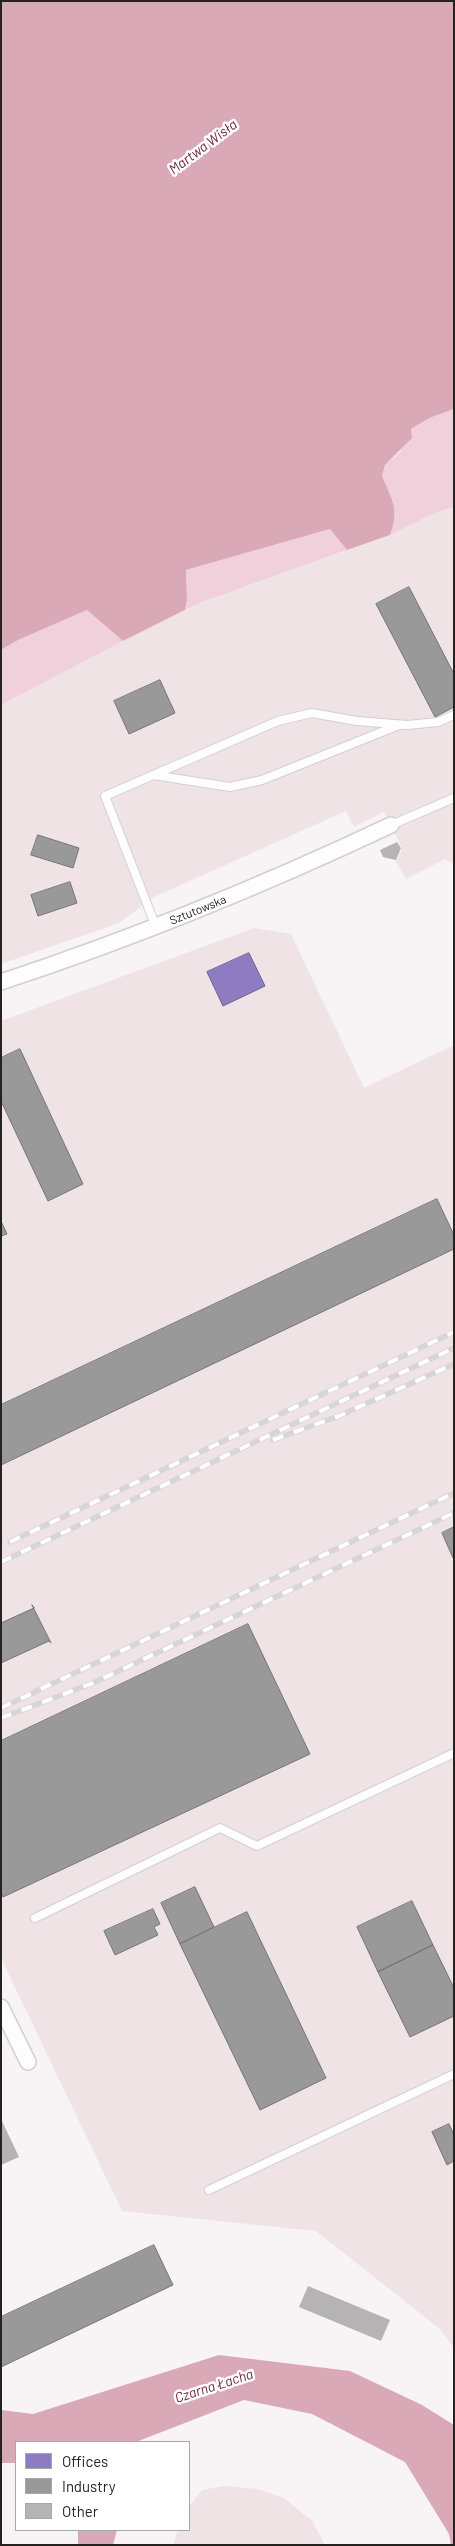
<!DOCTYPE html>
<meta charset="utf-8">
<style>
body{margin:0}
#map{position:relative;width:455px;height:2546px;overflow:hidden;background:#f8f3f5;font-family:Barlow,sans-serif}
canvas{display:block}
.frame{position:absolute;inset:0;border:2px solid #252222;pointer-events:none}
.legend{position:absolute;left:15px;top:2441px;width:175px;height:90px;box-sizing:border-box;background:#fff;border:1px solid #a8a7a7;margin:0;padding:6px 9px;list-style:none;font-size:15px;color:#252222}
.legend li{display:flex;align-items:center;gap:10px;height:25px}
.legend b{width:25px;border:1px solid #a8a7a7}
</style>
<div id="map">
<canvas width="455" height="2546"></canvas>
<div class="frame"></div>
<ul class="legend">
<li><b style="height:14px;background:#8e7cc3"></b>Offices</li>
<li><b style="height:14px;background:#999"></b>Industry</li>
<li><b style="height:14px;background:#b6b3b4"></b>Other</li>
</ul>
</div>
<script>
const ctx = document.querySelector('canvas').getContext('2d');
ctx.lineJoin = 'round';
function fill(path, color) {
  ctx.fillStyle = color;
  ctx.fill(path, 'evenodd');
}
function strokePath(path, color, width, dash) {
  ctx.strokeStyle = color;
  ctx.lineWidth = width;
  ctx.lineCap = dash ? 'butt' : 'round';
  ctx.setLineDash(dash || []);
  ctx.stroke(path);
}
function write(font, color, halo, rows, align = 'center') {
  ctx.font = font + ' Barlow,sans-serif';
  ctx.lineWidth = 5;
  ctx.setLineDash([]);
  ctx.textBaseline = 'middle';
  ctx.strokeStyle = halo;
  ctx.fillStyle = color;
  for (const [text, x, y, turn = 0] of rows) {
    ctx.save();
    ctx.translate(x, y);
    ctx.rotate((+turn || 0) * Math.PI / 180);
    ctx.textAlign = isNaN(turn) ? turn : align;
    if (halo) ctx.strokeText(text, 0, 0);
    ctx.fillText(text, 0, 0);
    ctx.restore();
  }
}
const built = new Path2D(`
 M454 507V865L445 859 406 879 396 862 402 848 384 812 354 827 346 811 154 897 119 923 1 964V705L123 641 202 602 390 535 437 512Z
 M254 928 291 934 364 1088 454 1045V2348L440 2329 316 2231 122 2211 1 1958V1021Z
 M225 2486 258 2489 284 2498 312 2521 325 2545H173L178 2530H189V2507L202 2490Z`);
const green = new Path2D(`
 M454 409V507L437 512 390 535C400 509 392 500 382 476L385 465 400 452 411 429 428 418Z
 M330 529 347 550 202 602 185 610 187 600 186 570Z
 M87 610 123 641 1 705V650L18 640Z`);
const water = new Path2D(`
 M1 1H454V409L429 418 411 429 412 438 385 465 382 476C392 500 400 509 390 535L347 550 330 529 186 570 187 600 185 610 123 641 87 610 18 640 1 650Z
 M219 2355 350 2371 422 2405 454 2425V2545H451L449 2534 405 2462 312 2414 244 2400 136 2442H16V2463H1V2410L33 2414Z
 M78 2530H117L113 2545H78Z`);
const offices = new Path2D(`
 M249 953 265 986 223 1006 207 972Z`);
const industry = new Path2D(`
 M409 587 454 674V707L435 717 376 604Z
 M160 680 175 713 129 734 114 701Z
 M38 835 79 848 73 868 31 855Z
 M70 882 77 903 38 916 31 895Z
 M20 1049 83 1184 48 1201 1 1101V1058Z
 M437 1199 454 1235V1249L1 1465V1405Z
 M1 1221 7 1234 1 1236Z
 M454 1527V1558H453L442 1533Z
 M32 1605 51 1643 49 1641 1 1663V1623L34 1608Z
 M248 1624 310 1754 3 1897 1 1892V1741Z
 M195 1887 214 1927 180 1944 161 1903Z
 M412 1901 433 1945 378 1972 357 1927Z
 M153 1909 160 1924 154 1927 158 1935 115 1955 104 1931Z
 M247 1912 326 2078 260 2110 180 1944Z
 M433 1945 454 1988V2016L410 2037 378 1972Z
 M449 2124 454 2135V2161L447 2165 432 2132Z
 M154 2245 173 2285 1 2367V2317Z`);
const building = new Path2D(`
 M397 842 401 848 396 860 383 857 380 850Z
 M1 2119 19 2157 1 2165Z
 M308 2286 390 2320 381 2341 299 2307Z`);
const lane = new Path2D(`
 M153 775 230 787 262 780 399 725
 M391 825 454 798
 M156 927 105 796 278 721 312 713 357 721 407 725 438 722 454 715
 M35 1918 220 1828 257 1846 454 1753
 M209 2190 454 2074`);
const street = new Path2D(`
 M1 982C134 938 264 885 391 825
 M1 2007 28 2062`);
const rail = new Path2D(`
 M273 1440 339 1416 454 1364
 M10 1542 454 1332
 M1 1562 454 1348
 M1 1708 454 1493
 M1 1718 93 1683 454 1513`);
const streetNames = [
 ["Sztutowska",198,910,-22]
];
const waterNames = [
 ["Martwa Wisła",203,147,-37],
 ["Czarna Łacha",214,2386,-18]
];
fill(built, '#efe3e6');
fill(green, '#f0d0da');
fill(water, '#d9a9b8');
fill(offices, '#8e7cc3');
strokePath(offices, '#6e6193', 1);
fill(industry, '#999');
strokePath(industry, '#767575', 1);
fill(building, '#b6b3b4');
strokePath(lane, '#d3cfd0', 10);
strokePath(street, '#d3cfd0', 18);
strokePath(lane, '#fefdfe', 8);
strokePath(street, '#fefdfe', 15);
strokePath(rail, '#d7d5d6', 5.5);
strokePath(rail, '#fff', 4, [11]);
write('12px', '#252222', '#fff', streetNames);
write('italic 14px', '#691a3b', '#fff', waterNames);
</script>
